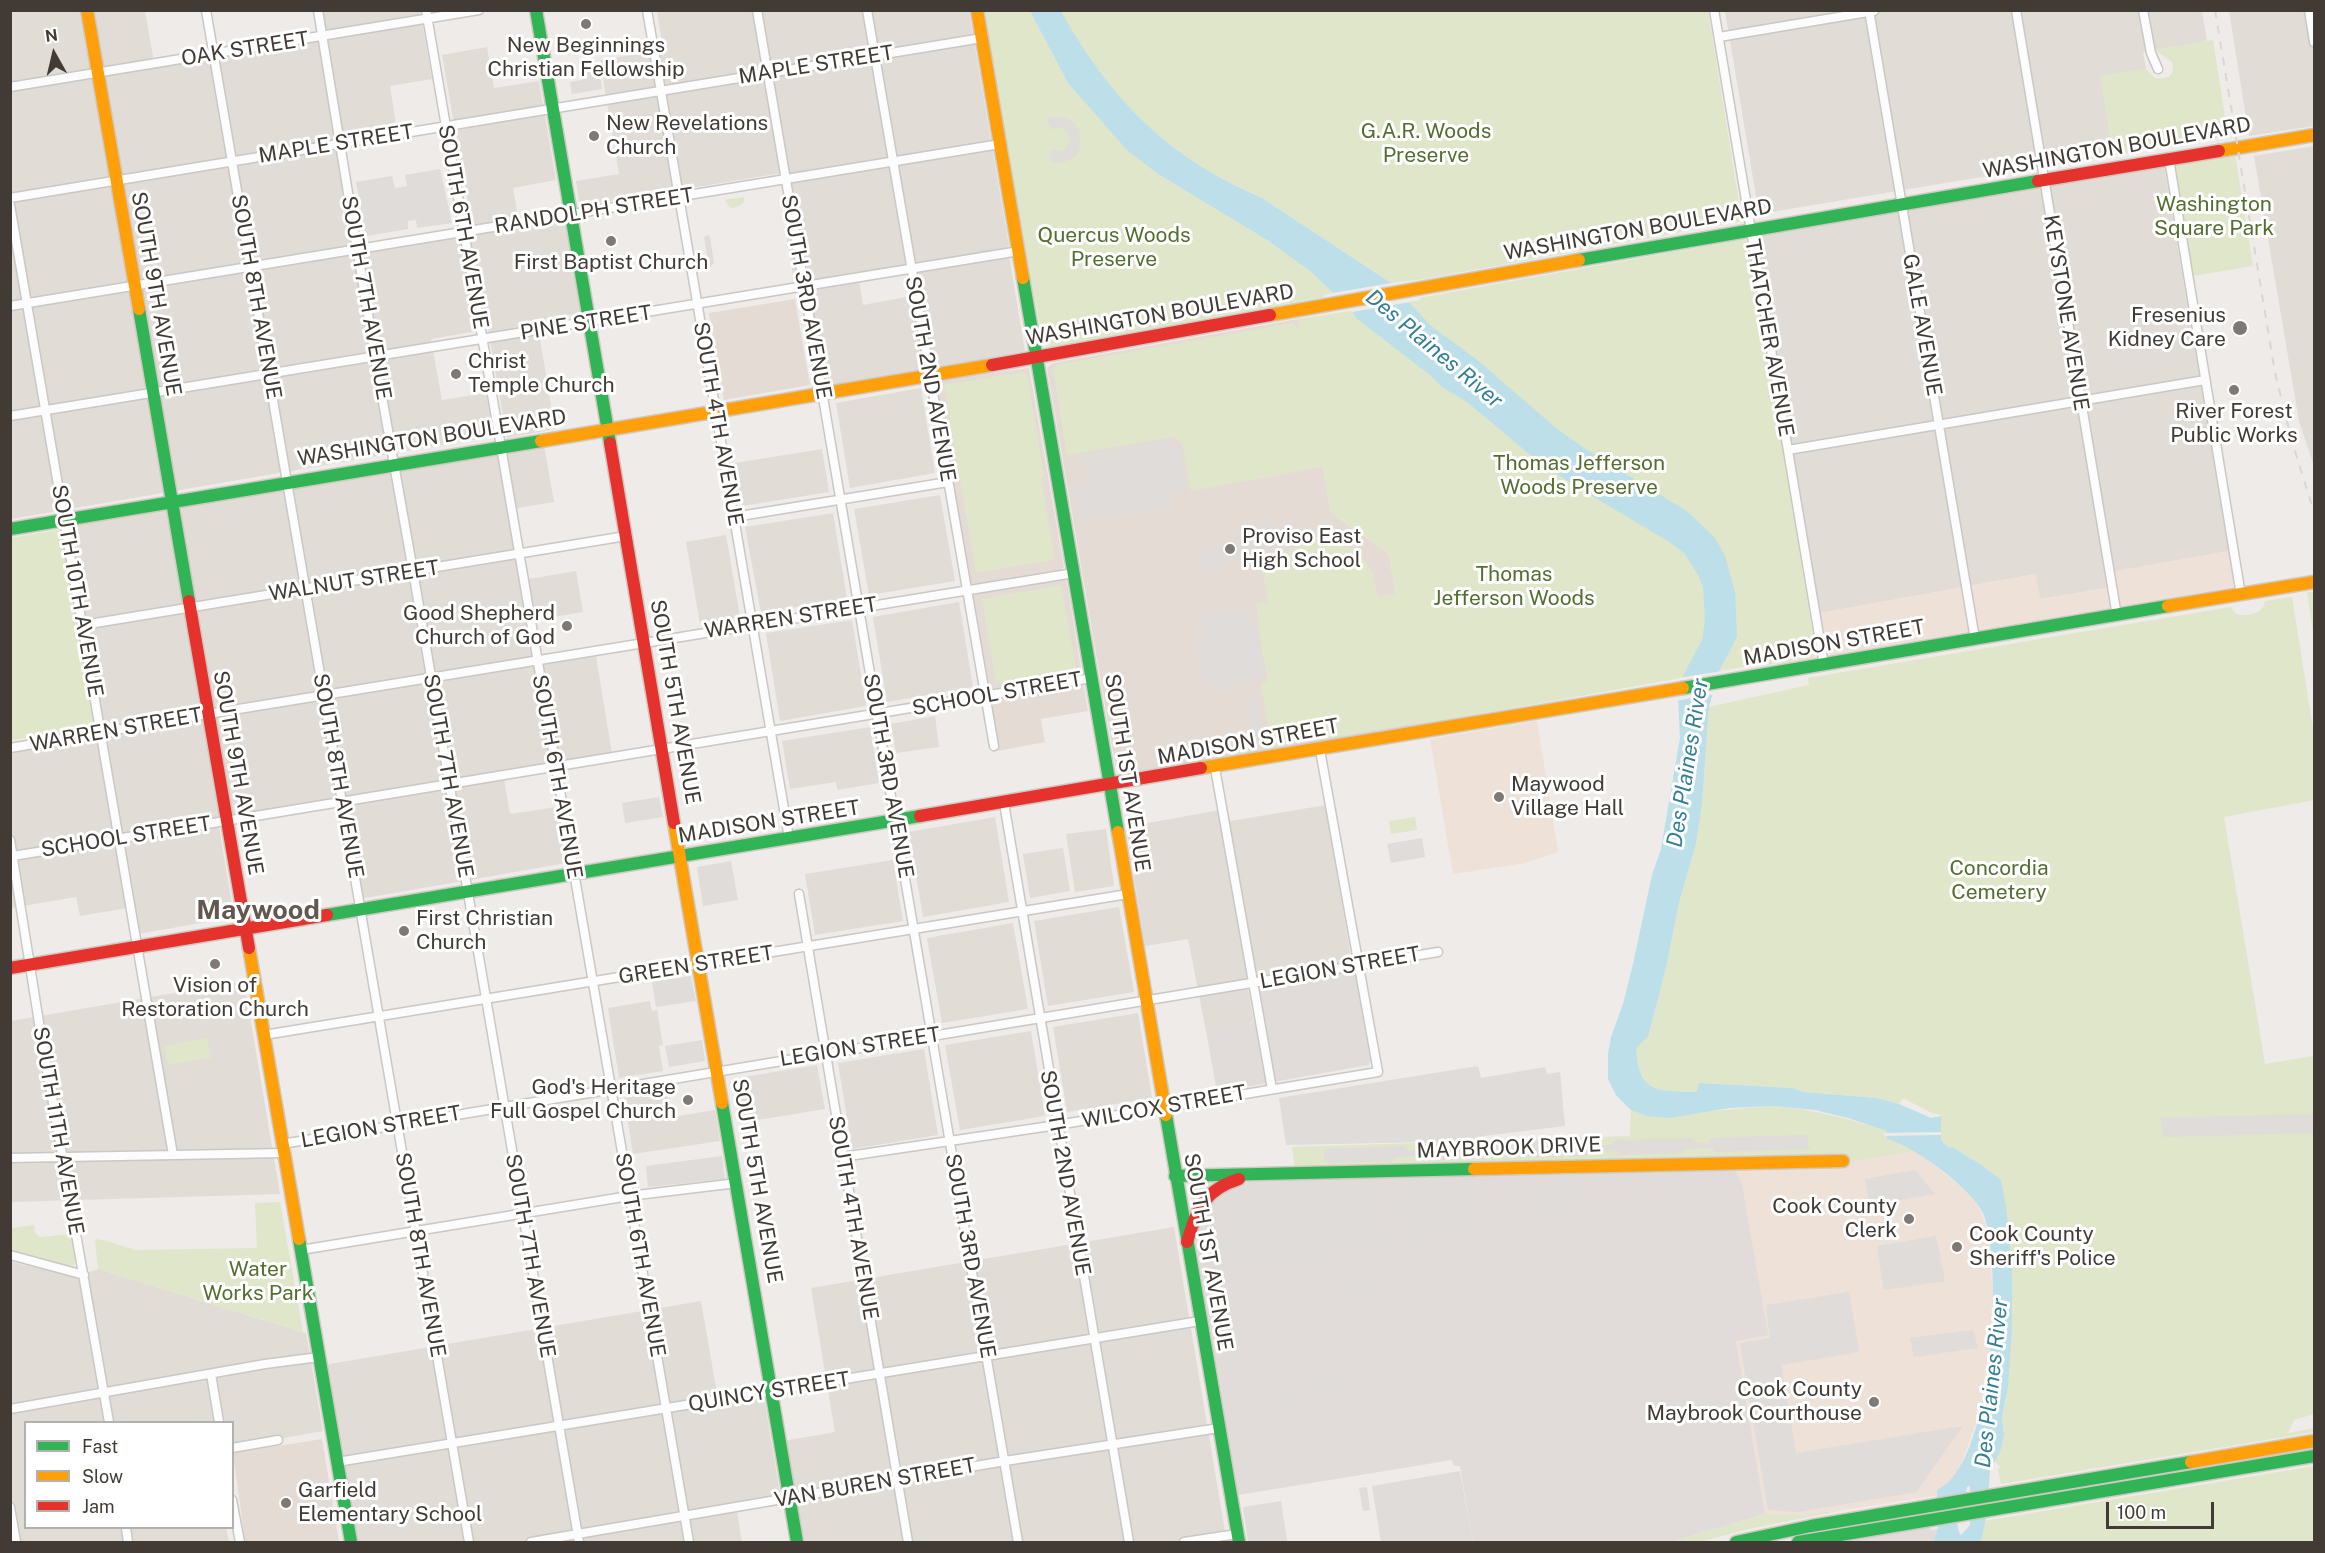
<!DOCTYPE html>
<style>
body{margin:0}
#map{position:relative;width:2325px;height:1553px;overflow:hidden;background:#eeebe8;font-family:"Public Sans",sans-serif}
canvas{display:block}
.frame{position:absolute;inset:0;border:12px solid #423b35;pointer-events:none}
.legend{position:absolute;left:24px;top:1421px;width:210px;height:108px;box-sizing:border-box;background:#fff;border:2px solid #b3b1ae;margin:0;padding:8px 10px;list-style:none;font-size:18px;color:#423b35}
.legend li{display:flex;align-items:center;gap:12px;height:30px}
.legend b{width:30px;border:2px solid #b3b1ae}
.north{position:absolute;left:24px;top:24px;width:60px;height:60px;-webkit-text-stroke:4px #fff;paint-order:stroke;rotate:352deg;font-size:16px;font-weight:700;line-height:24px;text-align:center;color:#423b35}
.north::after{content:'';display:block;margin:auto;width:21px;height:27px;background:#423b35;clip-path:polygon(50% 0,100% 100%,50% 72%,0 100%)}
.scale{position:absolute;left:2106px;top:1502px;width:108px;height:27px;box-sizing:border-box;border:3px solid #423b35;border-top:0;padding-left:8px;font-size:18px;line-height:21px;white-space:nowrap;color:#423b35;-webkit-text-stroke:4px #fff;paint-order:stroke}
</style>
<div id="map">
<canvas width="2325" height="1553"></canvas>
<div class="frame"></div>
<ul class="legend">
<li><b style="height:8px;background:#30b455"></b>Fast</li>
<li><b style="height:8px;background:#ff9f0a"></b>Slow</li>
<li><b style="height:8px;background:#e5322d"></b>Jam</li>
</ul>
<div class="north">N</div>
<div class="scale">100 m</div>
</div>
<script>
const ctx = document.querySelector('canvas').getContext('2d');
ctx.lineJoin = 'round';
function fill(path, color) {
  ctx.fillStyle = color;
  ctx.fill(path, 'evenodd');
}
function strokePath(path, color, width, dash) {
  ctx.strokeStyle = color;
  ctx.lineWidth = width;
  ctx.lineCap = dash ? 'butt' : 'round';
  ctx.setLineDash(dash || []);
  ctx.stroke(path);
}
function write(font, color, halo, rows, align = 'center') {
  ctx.font = font + ' "Public Sans",sans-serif';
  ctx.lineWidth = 6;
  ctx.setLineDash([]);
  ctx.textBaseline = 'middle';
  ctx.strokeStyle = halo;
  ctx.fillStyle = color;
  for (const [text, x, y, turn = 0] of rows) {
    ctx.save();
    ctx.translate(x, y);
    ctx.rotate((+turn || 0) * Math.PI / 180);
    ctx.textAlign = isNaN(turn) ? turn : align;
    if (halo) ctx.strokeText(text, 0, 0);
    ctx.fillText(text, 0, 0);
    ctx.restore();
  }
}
const residential = new Path2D(`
 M11 11H145L154 62 327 32 323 11H420L432 79 390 86 397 131 341 141 360 245 472 226 442 55 487 47 494 88 539 81 556 180 513 188 518 217 564 210 581 313 537 321 555 429 507 438 488 329 431 339 442 400 486 393 494 436 11 519Z
 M657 11H969L1009 246 1006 249 800 282 782 173 580 206 576 181 619 174 600 60 663 50Z
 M1725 11H2202L2207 41 2143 52 2146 69 2101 76 2113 155 1759 214Z
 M2229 11H2314V126L2249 136Z
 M2314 146V466L2299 421 2254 156Z
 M2164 166 2229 551 2105 573 2107 588 2040 599 2035 574 1820 613 1757 240 1759 236Z
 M1009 256 1025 351 942 367 935 366 932 363 917 273Z
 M859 281 863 305 912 296 923 365 921 370 831 385 825 382 810 291 813 289Z
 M921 388 935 473 850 488 836 403Z
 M544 445 554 502 511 509 523 580 576 571 583 612 530 621 538 666 596 656 612 754 503 773 510 814 557 807 567 863 359 899 342 800 218 821 234 917 138 934 133 907 80 916 76 897 11 908V748L100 733 65 526Z
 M822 449 829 492 742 506 735 463Z
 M940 495 955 581 869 595 854 509Z
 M833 513 847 599 761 613 745 527Z
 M726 535 740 617 700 624 686 542Z
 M959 602 973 687 887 702 873 617Z
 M852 620 866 706 780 721 766 633Z
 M935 716 939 747 896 753 891 724Z
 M870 727 879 783 837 790 836 782 790 789 782 741Z
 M1326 805 1351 959 1345 963 1246 978 1254 1023 1206 1031 1188 939 1145 946 1126 827 1220 810 1225 822Z
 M995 817 1009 902 923 917 909 832Z
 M1106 829 1114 886 1075 892 1066 834Z
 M1063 848 1070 891 1030 898 1023 854Z
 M893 860 903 921 815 935 805 874Z
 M1119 907 1134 992 1048 1006 1034 921Z
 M1013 923 1028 1009 942 1023 927 938Z
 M244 981 280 1194 11 1202V1021Z
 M650 1001 652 1011 657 1010 663 1045 659 1046 663 1071 619 1078 608 1008Z
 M1138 1013 1152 1098 1067 1112 1053 1027Z
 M1031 1031 1045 1116 960 1130 945 1045Z
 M924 1049 938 1135 852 1149 838 1063Z
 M817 1065 825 1109 739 1123 732 1079Z
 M667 1091 672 1117 715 1110 720 1141 633 1154 624 1098Z
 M1174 1227 1225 1532 1184 1542H802L784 1441 835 1432 811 1288Z
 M11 1262 75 1277 98 1269 306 1333 323 1431 233 1447 232 1422H26V1528H226L229 1542H11Z
 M701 1301 718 1399 763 1392 781 1499 736 1506 742 1542H354L324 1365Z`);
const commercial = new Path2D(`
 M2229 551 2234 582 2232 587 1831 655 1826 652 1820 613 2036 574 2040 599 2107 588 2104 573Z
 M1537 721 1558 852 1525 863 1453 874 1430 739Z
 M1916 1151 1963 1188 1977 1203 1989 1233 1994 1319 1980 1412 1958 1473 1945 1487 1937 1490 1938 1495 1844 1510 1800 1515 1765 1514 1736 1340 1767 1334 1742 1183 1734 1171 1751 1164 1834 1165Z`);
const industrial = new Path2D(`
 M1351 972 1356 976 1370 1060 1369 1065 1217 1092 1206 1031 1265 1021 1260 992 1265 986Z
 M1730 1167 1734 1169 1742 1183 1768 1335 1736 1341 1765 1514 1671 1542H1473L1460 1466H1454L1452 1460 1238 1495 1194 1231 1198 1210 1231 1185 1266 1180Z
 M1930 1526 1931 1530 1938 1529 1933 1542H1831Z`);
const education = new Path2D(`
 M795 299 810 385 724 400 709 313Z
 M1298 319 1331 513 1389 554 1418 725 1121 774 1116 769 1047 368 1053 363Z
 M1029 368 1064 567 1062 570 972 584 970 582 935 385 940 380Z
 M1064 577 1067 582 1082 675 990 691 973 594Z
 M1081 684 1084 686 1088 711 1041 719 1045 742 998 751 990 706 991 701Z
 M322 1439 339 1542H245L233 1453Z`);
const green = new Path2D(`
 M984 11H1030L1068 83 1158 174 1267 240 1310 271 1333 293 1323 295 1324 297 1050 347 1044 344 1028 268Z
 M1061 11H1708L1742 221 1424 279 1391 283 1262 198C1167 157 1111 100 1061 11Z
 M2213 40 2228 136 2113 155 2100 76 2146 69 2156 79 2169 77 2173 71 2172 62 2155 50Z
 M2235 154 2253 266 2193 276 2175 168 2178 164Z
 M744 197C745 205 740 206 732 208L728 205 725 200Z
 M1745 239 1749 244 1816 654 1813 658 1748 668V666L1418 725V723L1275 746 1274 738H1270L1261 683 1267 682 1266 675 1269 674 1268 672H1266L1257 621 1259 620 1256 604 1268 602 1260 555 1290 550 1313 540 1337 541 1354 549 1365 561 1373 575 1378 597 1396 594 1389 554 1331 513 1323 467 1191 491 1182 443 1172 437 1067 455 1053 368 1057 365 1292 323 1299 328 1298 319 1410 302 1421 300 1419 298Z
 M1023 372 1027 375 1044 475 1041 479 1055 560 976 573 944 385Z
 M62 529 96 728 11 740V538Z
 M1061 585 1076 669 996 683 982 599Z
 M2307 592H2314V637Z
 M2292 597 2314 735V800L2224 817 2265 1064 2314 1056V1414L2294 1420 2288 1433 2314 1428V1432L2001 1484 1998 1469 2001 1468 1994 1460 2001 1449 2004 1435 2002 1418 2006 1401 2012 1330V1266L2007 1212 1980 1164 1952 1147 1949 1148 1941 1140 1940 1114H1934L1903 1098 1899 1104 1876 1098 1803 1092 1793 1088 1700 1083 1697 1091 1693 1092C1656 1090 1639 1094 1636 1048L1648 1037 1666 968 1679 903 1696 844 1702 804 1709 707 1809 685 1808 678 2231 607 2236 614C2247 617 2264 614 2265 601Z
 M1415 817 1417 830 1391 834 1389 821Z
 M207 1038 211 1058 168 1065 165 1046Z
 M1774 1106C1815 1110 1848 1118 1887 1131L1888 1139 1900 1142 1916 1151 1851 1162 1845 1157 1295 1169 1292 1147 1630 1136 1631 1110 1647 1116Z
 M1190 1182H1220L1193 1205 1188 1184Z
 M280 1202 303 1332 98 1269 95 1239 107 1241 135 1250 257 1248 255 1203Z
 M10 1204 12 1228 34 1225 35 1233 40 1237 71 1234 76 1260 74 1265 68 1267 11 1252Z
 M2314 1466V1542H1981L1984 1521Z
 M1844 1510 1748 1529 1700 1542H1671L1765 1514 1800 1515Z`);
const parking = new Path2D(`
 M599 67 602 89 572 94 570 82 582 80 581 70Z
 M1052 117H1061L1068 119 1075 124 1079 130 1080 145 1078 153 1070 160 1059 163 1049 161 1051 150 1063 151 1070 143 1069 134 1063 128 1051 129 1047 119Z
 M440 169 452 223 417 228 416 220 408 221V229L366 236 356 182 392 176 395 188 407 186 405 175Z
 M791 234 797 272 793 276 787 239Z
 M708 235 710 237 714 263 709 267 704 237Z
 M1171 439 1173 446 1180 445 1188 490 1169 493 1172 507 1079 522 1072 483 1088 480 1084 454Z
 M1275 519 1280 548 1238 555 1239 561 1227 563V569L1203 573 1199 549 1264 537 1262 521Z
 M1247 609 1249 616H1255L1265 676 1233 681 1234 690 1220 693 1217 686 1203 685 1195 633 1204 632 1201 614Z
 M1257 698 1264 738 1254 740 1248 699Z
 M659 797 663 817 625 823 622 803Z
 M1422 838 1425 857 1391 863 1387 844Z
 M731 861 738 900 703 906 697 867Z
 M691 976 696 1001 656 1007 652 982Z
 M702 1040 705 1061 669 1067 665 1046Z
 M1478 1066 1481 1078 1545 1067 1547 1074 1560 1072 1565 1126 1475 1137V1141L1286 1145 1279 1098Z
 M2314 1114V1133L2164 1137 2160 1118Z
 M1805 1135 1808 1137V1146L1811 1149 1715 1152 1711 1148 1683 1149V1153L1620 1155 1615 1150 1587 1152V1156L1525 1157 1519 1153 1491 1154 1489 1155 1491 1158 1429 1160 1423 1156 1394 1157 1393 1159 1395 1161 1329 1163 1324 1158V1153L1328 1149 1404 1146 1409 1151 1420 1150 1424 1146 1500 1143 1505 1148H1516L1521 1143 1596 1141 1601 1145H1612L1616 1140 1692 1138 1697 1143H1708L1712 1138Z
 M722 1156 725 1179 648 1187 646 1166Z
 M1915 1170 1935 1194 1870 1205 1865 1179Z
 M1585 1175 1592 1208 1535 1220 1536 1228 1404 1248 1394 1182 1467 1179 1475 1230 1534 1220 1528 1177Z
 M1377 1182 1388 1250 1242 1274 1241 1266 1233 1267 1220 1191 1266 1183Z
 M1936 1236 1945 1281 1884 1290 1877 1246Z
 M1392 1276 1394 1289 1282 1306 1280 1293Z
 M1849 1292 1859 1352 1781 1365 1796 1453 1963 1426 1916 1492 1798 1512 1768 1510 1740 1343 1770 1338 1766 1305Z
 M1973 1330 1978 1348 1914 1357 1910 1338Z
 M1403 1366 1405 1378 1298 1395 1296 1382Z
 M1285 1376 1291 1412 1282 1414 1276 1378Z
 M1460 1471 1473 1542H1381L1372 1486Z
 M1367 1487 1370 1510 1363 1511 1359 1488Z
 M1281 1501 1287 1541 1248 1542 1243 1507Z`);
const water = new Path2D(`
 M1030 11H1061C1111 100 1167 157 1262 198L1391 283 1431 326 1476 359 1556 428 1584 448 1688 512 1715 538 1725 556 1735 592 1737 637 1719 671 1709 707 1702 804 1696 844 1679 903 1666 968 1648 1037 1636 1048C1639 1094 1656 1090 1693 1092L1697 1091 1699 1083 1793 1088 1803 1092 1876 1098 1899 1104 1931 1118 1941 1116V1140L1949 1148 1952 1147 1980 1164 2001 1180 2007 1212 2012 1266V1330L2008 1387 2002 1418 2004 1435 2001 1449 1990 1471 1987 1512 1981 1542H1933L1938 1529 1937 1490C1993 1466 2004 1264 1983 1213 1972 1189 1913 1145 1887 1139V1131L1848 1118 1815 1110 1774 1106 1729 1108 1670 1118 1647 1116 1631 1110 1616 1095 1608 1079V1054L1611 1037 1623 1004 1633 964 1652 875 1661 849 1680 738 1678 696 1682 678 1702 640 1705 620 1703 586 1698 575 1685 554 1671 543 1572 484 1528 453 1467 402 1442 387 1430 375 1356 318 1353 312 1310 271 1267 240 1158 174 1127 150 1068 83ZM1970 1486V1525L1961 1535C1951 1520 1966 1502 1967 1487Z`);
const pier = new Path2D(`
 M1391 283 1411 302 1352 312 1332 293Z
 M1722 671 1716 694 1675 701 1678 678Z
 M1941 1132V1135L1884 1136V1134L1881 1133Z`);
const street = new Path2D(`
 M206 10 469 1542
 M318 10 375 357 413 571 579 1542
 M426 10 689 1542
 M647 10 789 838
 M757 10 1018 1542
 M867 10 994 746
 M1714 10 1824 665
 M1869 10 1975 639
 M2016 10 2117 616
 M2143 10 2151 53 2158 69
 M2309 10 2314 42
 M1719 37 1874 11
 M10 87 479 10
 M2169 159 2241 595
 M10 198 982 38
 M10 205 173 1155
 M10 306 1000 144
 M10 416 1019 251
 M1788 450 2205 380
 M734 517 948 482
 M83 625 626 536
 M10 748 208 714 1074 573
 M1215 768 1272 1089
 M1004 803 1129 1542
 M10 840 40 1029 109 1422
 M13 856 1092 678
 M799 894 908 1542
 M264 1035 1128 894
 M282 1144 1438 952
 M842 1157 1057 1125 1378 1072 1320 750
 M10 1158 284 1153
 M301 1250 629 1196 737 1183
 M10 1255 84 1275
 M211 1374 219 1422
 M10 1409 265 1364 319 1357
 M232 1448 278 1440
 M337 1462 1200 1321
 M232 1500 240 1542
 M10 1507 16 1542
 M126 1528 128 1542
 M531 1542 1005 1461 1219 1428
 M1184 1542 1237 1534`);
const fast = new Path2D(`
 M536 10 610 443
 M1579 260 2038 181
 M1023 278 1118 832
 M139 309 189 601
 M10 529 541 441
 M1683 688 2168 606
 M327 915 920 816
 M722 1103 797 1542
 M1166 1115 1239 1542
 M1175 1176 1474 1169
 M299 1239 351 1542
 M1736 1542 1811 1526 2191 1462
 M1798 1542 2314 1456`);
const slow = new Path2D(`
 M87 10 139 309
 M977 10 1023 278
 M2219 151 2314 135
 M1270 315 1579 260
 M541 441 992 365
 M2168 606 2314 582
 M1201 768 1683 688
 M674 823 722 1103
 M1118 832 1166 1115
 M249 948 299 1239
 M1474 1169 1843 1161
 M2191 1462 2314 1441`);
const jam = new Path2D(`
 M2038 181 2219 151
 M992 365 1270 315
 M610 443 674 823
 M189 601 249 948
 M920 816 1201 768
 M10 968 327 915
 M1187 1242C1197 1209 1204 1190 1239 1179`);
const rail = new Path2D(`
 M2215 10 2275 373 2293 445 2314 512`);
const markers = [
 [586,24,6,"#7e7974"],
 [594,136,6,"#7e7974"],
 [611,241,6,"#7e7974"],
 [2240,328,8,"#7e7974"],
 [456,374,6,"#7e7974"],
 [2234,390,6,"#7e7974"],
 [1230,549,6,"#7e7974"],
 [567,626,6,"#7e7974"],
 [1499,797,6,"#7e7974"],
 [404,931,6,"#7e7974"],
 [215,964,6,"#7e7974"],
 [688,1100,6,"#7e7974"],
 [1909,1219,6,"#7e7974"],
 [1957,1247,6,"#7e7974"],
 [1874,1402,6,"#7e7974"],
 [286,1503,6,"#7e7974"]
];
const poiNames = [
 ["New Beginnings",586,46,"center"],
 ["Christian Fellowship",586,70,"center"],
 ["New Revelations",606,124],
 ["Church",606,148],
 ["First Baptist Church",611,263,"center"],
 ["Fresenius",2226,316,"right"],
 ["Kidney Care",2226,340,"right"],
 ["Christ",468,362],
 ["Temple Church",468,386],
 ["River Forest",2234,412,"center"],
 ["Public Works",2234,436,"center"],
 ["Proviso East",1242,537],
 ["High School",1242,561],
 ["Good Shepherd",555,614,"right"],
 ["Church of God",555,638,"right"],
 ["Maywood",1511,785],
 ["Village Hall",1511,809],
 ["First Christian",416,919],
 ["Church",416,943],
 ["Vision of",215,986,"center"],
 ["Restoration Church",215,1010,"center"],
 ["God's Heritage",676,1088,"right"],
 ["Full Gospel Church",676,1112,"right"],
 ["Cook County",1897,1207,"right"],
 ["Clerk",1897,1231,"right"],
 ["Cook County",1969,1235],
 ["Sheriff's Police",1969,1259],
 ["Cook County",1862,1390,"right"],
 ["Maybrook Courthouse",1862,1414,"right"],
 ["Garfield",298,1491],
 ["Elementary School",298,1515]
];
const streetNames = [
 ["OAK STREET",245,49,-9],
 ["MAPLE STREET",816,65,-9],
 ["MAPLE STREET",336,144,-9],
 ["WASHINGTON BOULEVARD",2117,148,-10],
 ["RANDOLPH STREET",594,211,-9],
 ["SOUTH 6TH AVENUE",463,227,80],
 ["WASHINGTON BOULEVARD",1638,230,-10],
 ["SOUTH 9TH AVENUE",156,294,80],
 ["SOUTH 8TH AVENUE",256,297,80],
 ["SOUTH 3RD AVENUE",806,297,80],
 ["SOUTH 7TH AVENUE",366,298,80],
 ["KEYSTONE AVENUE",2066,313,81],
 ["WASHINGTON BOULEVARD",1160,315,-10],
 ["PINE STREET",586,323,-9],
 ["GALE AVENUE",1922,325,80],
 ["THATCHER AVENUE",1769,338,80],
 ["SOUTH 2ND AVENUE",930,379,80],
 ["SOUTH 4TH AVENUE",718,424,80],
 ["WASHINGTON BOULEVARD",432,438,-9],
 ["WALNUT STREET",354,581,-9],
 ["SOUTH 10TH AVENUE",77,591,80],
 ["WARREN STREET",791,618,-9],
 ["MADISON STREET",1834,643,-10],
 ["SCHOOL STREET",997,694,-10],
 ["SOUTH 5TH AVENUE",675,702,80],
 ["WARREN STREET",116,730,-10],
 ["MADISON STREET",1248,742,-10],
 ["SOUTH 9TH AVENUE",238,773,80],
 ["SOUTH 1ST AVENUE",1127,773,81],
 ["SOUTH 8TH AVENUE",338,776,80],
 ["SOUTH 7TH AVENUE",448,776,80],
 ["SOUTH 3RD AVENUE",888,776,80],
 ["SOUTH 6TH AVENUE",557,777,80],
 ["MADISON STREET",769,822,-9],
 ["SCHOOL STREET",126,837,-9],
 ["GREEN STREET",696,965,-9],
 ["LEGION STREET",1340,968,-10],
 ["LEGION STREET",860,1047,-9],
 ["WILCOX STREET",1164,1107,-10],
 ["LEGION STREET",381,1127,-10],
 ["SOUTH 11TH AVENUE",58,1131,80],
 ["MAYBROOK DRIVE",1509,1148,-2],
 ["SOUTH 2ND AVENUE",1065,1173,80],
 ["SOUTH 5TH AVENUE",757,1181,80],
 ["SOUTH 4TH AVENUE",853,1218,80],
 ["SOUTH 1ST AVENUE",1208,1252,80],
 ["SOUTH 8TH AVENUE",420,1255,80],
 ["SOUTH 6TH AVENUE",640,1255,80],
 ["SOUTH 7TH AVENUE",530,1256,80],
 ["SOUTH 3RD AVENUE",970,1256,80],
 ["QUINCY STREET",769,1392,-9],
 ["VAN BUREN STREET",875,1483,-10]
];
const parkNames = [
 ["G.A.R. Woods",1426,132],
 ["Preserve",1426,156],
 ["Washington",2214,205],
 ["Square Park",2214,229],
 ["Quercus Woods",1114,236],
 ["Preserve",1114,260],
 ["Thomas Jefferson",1579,464],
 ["Woods Preserve",1579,488],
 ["Thomas",1514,575],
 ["Jefferson Woods",1514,599],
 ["Concordia",1999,869],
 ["Cemetery",1999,893],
 ["Water",258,1270],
 ["Works Park",258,1294]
];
const waterNames = [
 ["Des Plaines River",1434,349,40],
 ["Des Plaines River",1688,763,-81],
 ["Des Plaines River",1992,1383,-84]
];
const districtNames = [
 ["Maywood",258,911]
];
fill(residential, '#e1dcd5');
fill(commercial, '#ede1d8');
fill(industrial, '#e1dcd9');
fill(education, '#e4dcd4');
fill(green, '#e0e6ca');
fill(parking, '#dfdcd9');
fill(water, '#bcdfe9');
fill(pier, '#eeebe8');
strokePath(street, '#cac7c4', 11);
strokePath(fast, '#cec8c1', 15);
strokePath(slow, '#cec8c1', 15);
strokePath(jam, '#cec8c1', 15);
strokePath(street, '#fcfcfc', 8);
strokePath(fast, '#30b455', 12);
strokePath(slow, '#ff9f0a', 12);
strokePath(jam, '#e5322d', 12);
strokePath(rail, '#d8d7d7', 2, [8, 8]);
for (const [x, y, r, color] of markers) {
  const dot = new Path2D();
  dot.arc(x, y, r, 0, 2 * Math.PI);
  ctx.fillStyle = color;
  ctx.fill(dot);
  strokePath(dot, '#fff', 2);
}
write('21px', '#423b35', '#fff', poiNames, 'left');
write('21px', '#423b35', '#fff', streetNames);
write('21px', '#536e2e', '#fff', parkNames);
write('italic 22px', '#357f95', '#fff', waterNames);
write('bold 27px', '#64574d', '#fff', districtNames);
</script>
